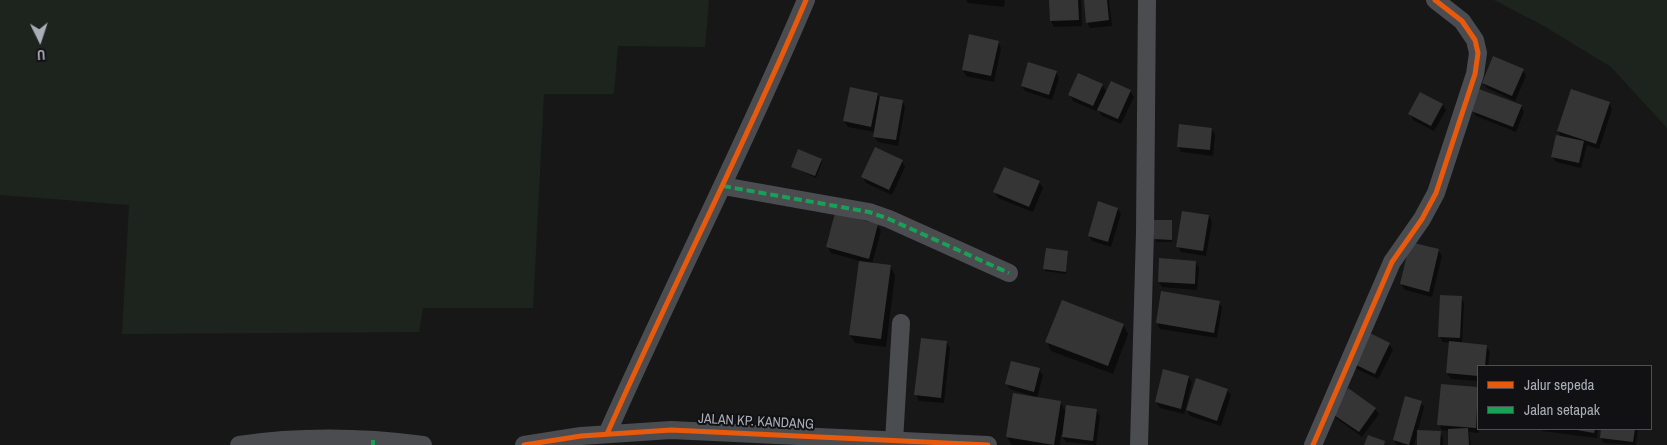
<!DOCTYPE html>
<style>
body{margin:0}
#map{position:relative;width:1667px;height:445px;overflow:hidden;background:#171717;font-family:"Archivo Narrow",sans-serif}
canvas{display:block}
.legend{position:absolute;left:1477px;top:365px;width:175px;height:65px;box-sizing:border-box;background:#111113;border:1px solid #4d4f55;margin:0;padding:6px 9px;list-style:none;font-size:15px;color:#a8adb8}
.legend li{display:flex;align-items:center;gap:10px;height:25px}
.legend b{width:25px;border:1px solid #4d4f55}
.north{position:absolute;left:15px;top:15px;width:50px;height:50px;-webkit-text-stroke:4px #111113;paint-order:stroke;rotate:176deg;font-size:14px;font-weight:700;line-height:20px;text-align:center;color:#a8adb8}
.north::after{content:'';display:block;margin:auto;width:18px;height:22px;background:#a8adb8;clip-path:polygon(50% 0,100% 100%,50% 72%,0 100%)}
</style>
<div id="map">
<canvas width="1667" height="445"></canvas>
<ul class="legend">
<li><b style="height:6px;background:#e8590c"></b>Jalur sepeda</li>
<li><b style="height:6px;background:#1a9f57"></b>Jalan setapak</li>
</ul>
<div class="north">U</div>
</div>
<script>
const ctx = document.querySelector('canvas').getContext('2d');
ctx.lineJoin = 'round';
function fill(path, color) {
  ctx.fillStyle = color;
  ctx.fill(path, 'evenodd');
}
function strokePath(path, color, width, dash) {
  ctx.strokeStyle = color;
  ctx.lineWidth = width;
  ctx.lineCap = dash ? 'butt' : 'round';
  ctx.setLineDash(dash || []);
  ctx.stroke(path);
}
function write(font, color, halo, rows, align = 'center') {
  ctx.font = font + ' "Archivo Narrow",sans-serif';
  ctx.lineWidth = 4;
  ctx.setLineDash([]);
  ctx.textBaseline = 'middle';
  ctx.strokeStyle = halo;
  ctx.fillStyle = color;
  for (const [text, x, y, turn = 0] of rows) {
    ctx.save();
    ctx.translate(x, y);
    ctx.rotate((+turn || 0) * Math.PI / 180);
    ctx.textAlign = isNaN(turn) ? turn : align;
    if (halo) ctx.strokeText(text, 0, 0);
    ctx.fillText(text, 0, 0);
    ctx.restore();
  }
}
const green = new Path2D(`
 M0 0H709L705 47 618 46 614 94H544L533 308H423L419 332 122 334 129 205 0 195Z
 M1494 0H1667V128L1611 67 1544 26Z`);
const shadow = new Path2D(`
 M966 0H1005L1004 7 968 3Z
 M1050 0H1081L1082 26 1054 27 1051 21Z
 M1085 0H1109L1112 26 1090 28 1087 22Z
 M998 42 1001 48 994 82 966 76 963 70Z
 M1523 70 1526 76 1515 101 1487 88 1483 83Z
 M1056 72 1059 78 1052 100 1025 91 1022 86Z
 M1111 83 1130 91 1134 97 1121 124 1102 116 1098 109 1096 111 1073 101 1070 95 1102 85 1107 92Z
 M877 94 881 100 902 101 905 107 898 146 878 142 874 137 875 132 848 127 844 121Z
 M1609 103 1612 109 1599 149 1587 145 1581 168 1556 162 1552 156 1561 137 1558 131Z
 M1442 104 1446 110 1434 131 1413 120 1410 114Z
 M1521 106 1524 112 1516 132 1476 116 1473 111Z
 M1212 129 1215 135 1213 156 1181 152 1178 146Z
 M821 160 822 162 816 178 793 167Z
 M902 161 905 167 892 195 866 183 863 177Z
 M1005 168 1039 182 1043 188 1033 212 998 198 995 192Z
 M1118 209 1121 214 1111 247 1092 241 1089 235Z
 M1209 216 1212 222 1206 256 1181 252 1178 246Z
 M1156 221H1172V242H1156Z
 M877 225 881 231 872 264 890 266 895 275 886 347 855 343 850 335 860 261 831 253 828 247Z
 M1438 250 1442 256 1432 297 1405 290 1401 284Z
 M1068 252 1066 274 1045 271 1044 268Z
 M1195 262 1199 268 1197 290 1162 287 1159 282Z
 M1461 297 1464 303 1462 343 1486 346 1490 352 1488 366H1478V381L1451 379 1447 373 1451 343 1443 342 1439 336Z
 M1219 302 1222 308 1217 338 1160 329 1157 323Z
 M1123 325 1128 334 1113 374 1051 351 1047 342Z
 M1369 334 1389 344 1393 350 1378 379 1357 369 1354 363Z
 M946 342 950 348 944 403 919 401 916 395Z
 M1039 370 1043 375 1037 398 1060 402 1066 412 1096 410 1100 416 1096 445 1066 442 1061 434 1060 445H1012L1007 437 1032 396 1010 389 1007 384Z
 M1188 377 1192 382 1186 408 1227 390 1231 395 1221 426 1190 416 1186 408 1184 414 1160 408 1156 402Z
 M1442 386 1478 388 1479 433 1469 432 1471 445H1449V431L1442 430 1439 424Z
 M1421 402 1424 407 1414 445H1397L1394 440Z
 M1375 409 1379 414 1362 437 1336 418 1332 413Z
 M1541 429H1598L1597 438 1542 431Z
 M1602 429H1638L1636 445 1604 443 1601 438Z
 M1440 432 1443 438V445H1418Z`);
const building = new Path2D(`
 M1049 0H1078L1079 20 1050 21Z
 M1084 0H1107L1109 20 1086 23Z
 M969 34 999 41 991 76 962 70Z
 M1493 56 1524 69 1512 96 1482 83Z
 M1028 62 1057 71 1049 95 1021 86Z
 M1078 73 1103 84 1093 106 1068 95Z
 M1111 81 1131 90 1118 119 1097 110Z
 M850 87 878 93 871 127 843 121Z
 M1479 89 1522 105 1513 127 1471 111Z
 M1571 89 1610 102 1596 144 1557 131Z
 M1420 92 1443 104 1431 126 1408 114Z
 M880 96 903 100 896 140 873 137Z
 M1179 124 1212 128 1210 150 1177 147Z
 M1556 135 1584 141 1579 163 1551 157Z
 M875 147 903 160 889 190 861 177Z
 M798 149 822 159 815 176 791 167Z
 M1004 167 1040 181 1029 207 993 192Z
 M1098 201 1118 208 1108 242 1088 236Z
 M1182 211 1209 215 1203 251 1176 247Z
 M835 213 878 224 869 259 826 247Z
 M1154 220H1172V240L1154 239Z
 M1410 242 1439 249 1429 292 1400 284Z
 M1046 248 1068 251 1066 272 1043 269Z
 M1159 258 1196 261 1195 284 1158 282Z
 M859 261 891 265 881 339 849 335Z
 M1161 291 1220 301 1214 333 1156 323Z
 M1440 295 1462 296 1460 338 1438 337Z
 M1062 300 1124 324 1108 366 1045 342Z
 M1368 332 1390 343 1375 374 1352 363Z
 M921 338 947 341 941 398 914 395Z
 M1449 341 1487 345 1485 366H1478V376L1446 373Z
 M1011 361 1040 368 1034 392 1005 384Z
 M1163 369 1189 376 1181 409 1155 402Z
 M1196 378 1228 389 1217 421 1186 410Z
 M1441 384 1478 387 1476 428 1437 425Z
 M1348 388 1376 408 1359 432 1331 413Z
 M1013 393 1061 401 1054 445 1006 437Z
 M1405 396 1422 401 1409 445 1393 440Z
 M1066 405 1097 409 1093 441 1062 437Z
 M1468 428 1469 445H1448V429Z
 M1571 429H1595L1594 433Z
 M1601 429H1635L1633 442 1600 438Z
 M1417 430 1441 431 1440 445H1417Z
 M1368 435 1385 441 1384 445H1364Z`);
const street = new Path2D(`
 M723 186 869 212 889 219 1009 273
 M607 434C671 289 744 147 806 0
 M894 441 901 323
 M239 445C300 436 362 437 423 445
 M524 445 581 436 671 430 988 445
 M1139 445 1145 232 1147 0
 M1313 445 1392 262 1422 219 1436 193 1475 74 1478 53 1475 40 1462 21 1435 0`);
const quiet = new Path2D(`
 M723 186 869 212 889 219 1009 273
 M373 440V445`);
const cycleway = new Path2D(`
 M607 434C671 289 744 147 806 0
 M524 445 581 436 671 430 988 445
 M1313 445 1392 262 1422 219 1436 193 1475 74 1478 53 1475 40 1462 21 1435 0`);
const streetNames = [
 ["JALAN KP. KANDANG",756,422,3]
];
fill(green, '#1d241e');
fill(shadow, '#0007');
fill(building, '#353536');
strokePath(street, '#4b4c50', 18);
strokePath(quiet, '#1a9f57', 4, [8, 4]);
strokePath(cycleway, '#e8590c', 5);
write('14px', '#a8adb8', '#111113', streetNames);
</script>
